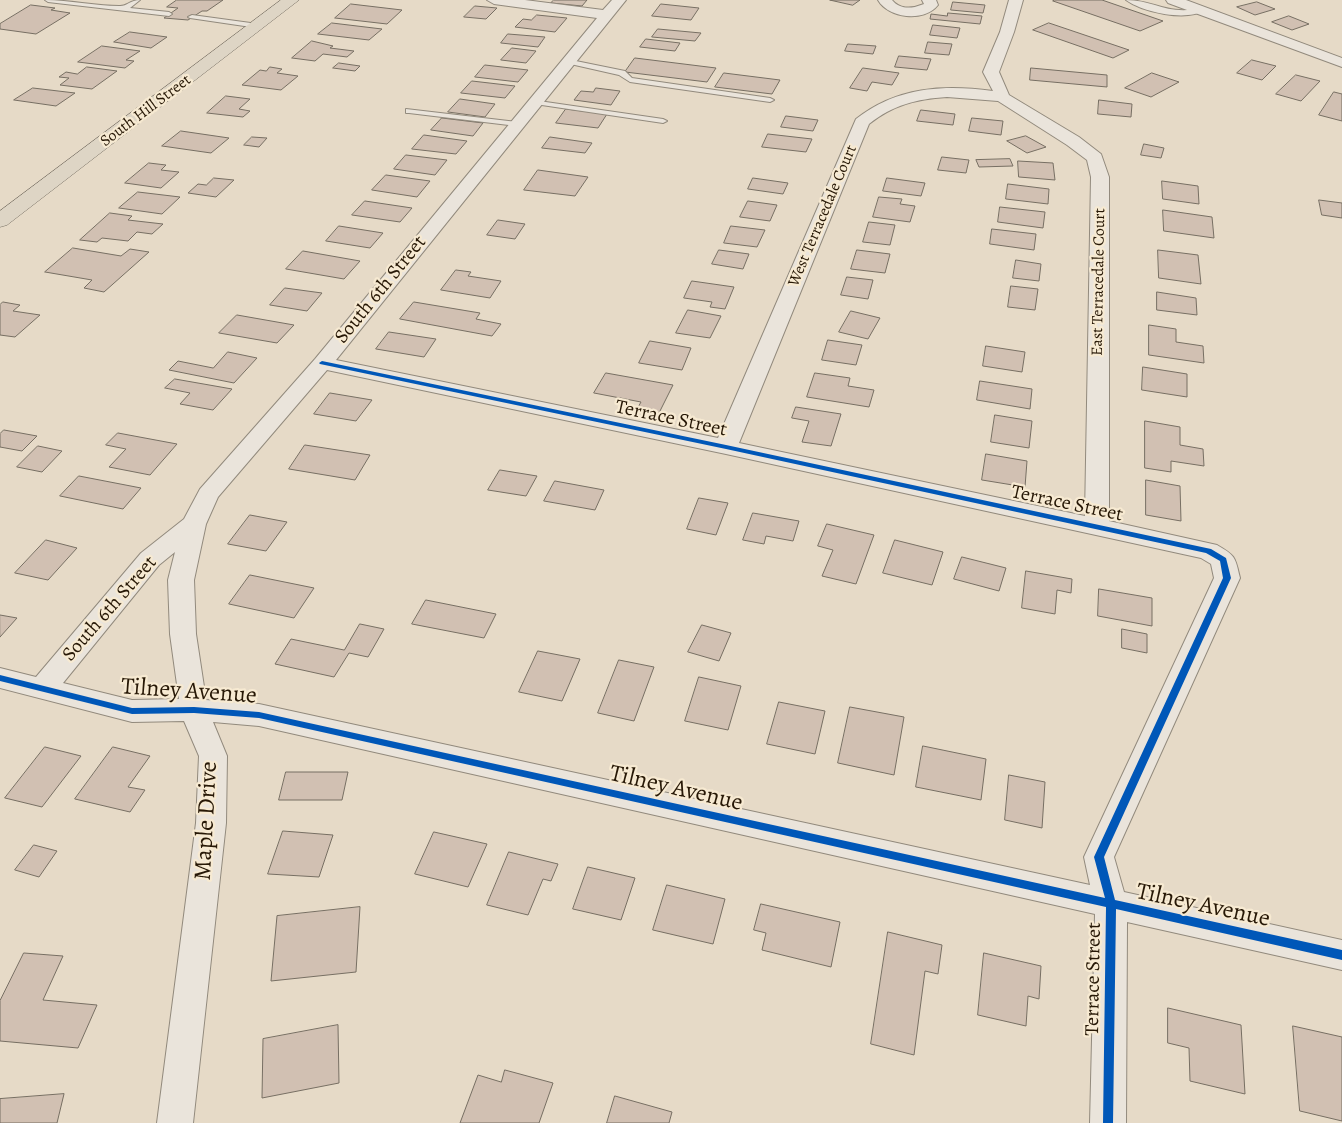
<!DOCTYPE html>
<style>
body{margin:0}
canvas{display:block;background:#e6dac7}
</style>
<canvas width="1342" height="1123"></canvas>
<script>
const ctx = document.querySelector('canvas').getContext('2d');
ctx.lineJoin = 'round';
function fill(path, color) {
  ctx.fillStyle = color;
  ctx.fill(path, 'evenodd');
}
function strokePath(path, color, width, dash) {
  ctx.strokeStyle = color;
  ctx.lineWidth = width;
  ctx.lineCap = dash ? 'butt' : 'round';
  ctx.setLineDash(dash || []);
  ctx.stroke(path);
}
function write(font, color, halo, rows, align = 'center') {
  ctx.font = font + ' Alegreya,serif';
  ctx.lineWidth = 4.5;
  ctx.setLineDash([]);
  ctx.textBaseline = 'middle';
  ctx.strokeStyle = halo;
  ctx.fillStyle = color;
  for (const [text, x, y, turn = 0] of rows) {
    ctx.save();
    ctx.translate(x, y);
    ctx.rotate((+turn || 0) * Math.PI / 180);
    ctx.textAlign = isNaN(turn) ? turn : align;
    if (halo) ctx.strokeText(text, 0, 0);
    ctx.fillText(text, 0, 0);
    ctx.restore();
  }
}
const building = new Path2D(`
 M177 0H223L207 11H202L188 20 164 18 178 8 167 7Z
 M554 0H587L582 6 551 3Z
 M830 0H860L853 5Z
 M1055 0H1102L1163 21 1140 31 1053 1Z
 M953 2 985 5 983 13 951 10Z
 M1257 2 1275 9 1255 15 1237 7Z
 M351 4 402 10 387 24 335 18Z
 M661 4 699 8 691 20 652 16Z
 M31 5 55 8 51 10 70 13 36 34 0 29V24Z
 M475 6 497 8 486 19 464 17Z
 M948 13 982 16 980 24 930 19 931 14 947 16Z
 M537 15 567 18 555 32 515 27 523 19 531 20Z
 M1289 16 1309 24 1292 30 1272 22Z
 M332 23 382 29 369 40 318 34Z
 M1049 23 1129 50 1113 58 1033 30Z
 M933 25 960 28 957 38 930 35Z
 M658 29 701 33 695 41 652 37Z
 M130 32 167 37 151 48 114 42Z
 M508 34 545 37 538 47 501 43Z
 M646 39 680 43 675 51 640 47Z
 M312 41 333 46 330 48 354 51 347 57 323 54 315 61 292 58Z
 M928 42 952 44 949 55 925 53Z
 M848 44 876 46 873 54 845 51Z
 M102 46 140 51 126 60 134 61 125 68 78 62Z
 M512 48 536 51 526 63 501 60Z
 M899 56 931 59 927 70 895 67Z
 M635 58 716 68 707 82 625 72Z
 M1252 60 1276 66 1262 80 1237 73Z
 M339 63 360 66 355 71 333 68Z
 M485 65 528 70 518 82 475 77Z
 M87 67 117 71 92 89 60 85 69 78 59 77 66 72 77 74Z
 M270 67 282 69 277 73 298 76 281 90 242 85 260 70 266 71Z
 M863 68 899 73 892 85 872 82 867 91 850 88Z
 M1031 68 1107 75V87L1030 80Z
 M724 73 780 80 772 94 715 87Z
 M1152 73 1179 82 1151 97 1125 88Z
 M1296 75 1320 81 1301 101 1276 94Z
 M472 81 515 86 505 98 461 93Z
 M33 88 75 93 56 106 14 100Z
 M596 88 620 91 611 105 574 100 581 91 593 92Z
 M1334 92 1342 94V121L1319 115Z
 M226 96 250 99 239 109 250 111 243 117 207 113Z
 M460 99 495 104 485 117 448 112Z
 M1099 100 1132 104 1131 117 1098 114Z
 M566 109 607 114 598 128 556 123Z
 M921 110 955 114 953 125 917 121Z
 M786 116 818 120 813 131 781 127Z
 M442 118 483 123 473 136 431 130Z
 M972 118 1003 121 1001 135 969 131Z
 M181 131 229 138 211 153 162 146Z
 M768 134 812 139 806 152 762 147Z
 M424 135 467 141 456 154 412 149Z
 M1026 136 1046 147 1027 153 1007 141Z
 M252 137 267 138 259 147 244 145Z
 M550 137 592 143 585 153 542 148Z
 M1144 144 1164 148 1161 158 1141 155Z
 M406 155 447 160 435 175 394 169Z
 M942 157 969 160 966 173 938 170Z
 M1010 159 1013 166 979 167 976 160Z
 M1018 161 1053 163 1055 180 1019 177Z
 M149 163 166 165 161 170 179 172 161 188 125 183Z
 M538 170 588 177 575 196 524 190Z
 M386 175 430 181 417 197 372 190Z
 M214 178 234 180 216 197 188 193 198 184 206 185Z
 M753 178 788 183 783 194 748 189Z
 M887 178 925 183 921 196 883 191Z
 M1162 181 1198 186 1199 204 1163 199Z
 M1008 184 1049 189 1048 204 1006 199Z
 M138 192 180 197 162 214 119 208Z
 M879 197 902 199 900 204 915 206 910 222 873 217Z
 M1319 200 1342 203V218L1322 215Z
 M365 201 412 208 400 222 352 215Z
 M748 201 777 205 770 221 740 217Z
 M1000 207 1045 212 1043 228 998 222Z
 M1163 210 1212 217 1214 238 1164 231Z
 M110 213 132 216 128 220 163 224 152 234 137 232 128 241 102 238 97 242 80 240Z
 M498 220 525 224 515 239 487 235Z
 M869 222 895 225 890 245 863 242Z
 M339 226 383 233 370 248 326 241Z
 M731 226 765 230 757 247 724 243Z
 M992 229 1036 234 1034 250 990 244Z
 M73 248 121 256 130 249 149 252 104 292 84 288 92 280 45 272Z
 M719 250 749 254 743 269 712 264Z
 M857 250 890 254 885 273 851 269Z
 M1158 250 1198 255 1201 284 1159 278Z
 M303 251 360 261 344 279 286 269Z
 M1016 260 1041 264 1039 281 1013 278Z
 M456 270 471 272 468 276 501 281 490 298 441 290Z
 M847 277 873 280 868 299 841 295Z
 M692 281 734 287 725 309 710 307 712 302 684 298Z
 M1011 286 1038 289 1035 310 1008 307Z
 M285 288 322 293 307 311 270 305Z
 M1157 292 1196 298 1197 315 1157 310Z
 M3 302 20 305 13 311 40 315 15 337 0 335V305Z
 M414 302 480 313 476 319 501 324 492 336 400 319Z
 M688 310 721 316 710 338 676 333Z
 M851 311 880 318 868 339 839 332Z
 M237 315 294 325 277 343 219 333Z
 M1149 325 1176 329V342L1203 346 1204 363 1149 355Z
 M389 332 436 339 424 357 376 349Z
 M828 340 862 345 856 365 822 360Z
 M650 341 691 348 682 370 639 363Z
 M986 346 1025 352 1022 372 983 366Z
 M228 352 257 358 234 383 169 370 178 361 213 368Z
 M1143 367 1187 374V397L1142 390Z
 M606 373 673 385 659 413 637 409 641 402 594 393Z
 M815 373 850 378 848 386 874 390 869 407 807 397Z
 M175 379 232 389 213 410 180 404 190 393 165 388Z
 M980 381 1032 389 1030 409 977 400Z
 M330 393 372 400 356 421 314 414Z
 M796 407 841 414 831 446 802 442 809 421 792 418Z
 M995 415 1032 421 1029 448 991 442Z
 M1145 421 1180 427V445L1203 449 1204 466 1171 461V472L1145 468Z
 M4 430 37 436 22 451 0 447V434Z
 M118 433 177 444 150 475 109 467 126 449 106 445Z
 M305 445 370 455 355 480 289 469Z
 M38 446 62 451 42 472 17 467Z
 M986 454 1027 461 1025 487 982 480Z
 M500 470 537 476 526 496 488 490Z
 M79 476 141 488 123 509 60 496Z
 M1146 480 1180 486 1181 521 1146 515Z
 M555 481 604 490 595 510 544 501Z
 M699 498 728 503 716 535 687 529Z
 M753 513 799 521 793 541 766 536 764 544 743 540Z
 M250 515 287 522 266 551 228 544Z
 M827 524 874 535 856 584 822 576 833 550 818 546Z
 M46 540 77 548 48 580 15 573Z
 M895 540 943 552 932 585 883 573Z
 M962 557 1006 568 999 591 954 579Z
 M1026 571 1072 579 1071 593 1057 590 1055 614 1022 608Z
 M250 575 314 588 294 618 229 604Z
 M1099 589 1152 598V626L1098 616Z
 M426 600 496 614 484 638 412 624Z
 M0 615 17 618 0 637Z
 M360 624 384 629 368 657 349 653 334 677 275 664 291 639 344 650Z
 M702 625 731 633 719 661 688 652Z
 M1122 629 1147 634V653L1122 648Z
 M538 651 580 659 562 701 519 692Z
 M619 660 654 667 634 721 598 713Z
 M699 677 741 686 728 730 685 721Z
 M779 702 825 711 815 754 767 744Z
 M850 707 904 717 894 775 838 763Z
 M923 746 986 759 981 800 916 787Z
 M45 747 81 756 42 807 5 798Z
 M113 747 150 756 128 787 145 790 130 812 75 799Z
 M286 772H348L342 800H279Z
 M1009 775 1045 782 1042 828 1005 820Z
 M283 831 333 835 319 877 268 874Z
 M434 832 487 844 468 887 415 874Z
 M34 845 57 851 39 877 15 870Z
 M509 852 558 864 551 881 543 879 528 915 487 905Z
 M588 867 635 878 621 920 573 909Z
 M667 885 725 899 713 944 653 930Z
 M761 904 840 922 831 967 762 950 766 933 754 930Z
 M360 907 356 972 271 981 277 916Z
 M888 932 942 945 938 974 925 971 914 1055 871 1044Z
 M24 953 63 956 43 1000 97 1005 78 1048 0 1041V1001Z
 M984 953 1041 966 1039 999 1028 996 1026 1026 978 1015Z
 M1168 1008 1241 1025 1245 1094 1190 1081 1189 1048 1168 1043Z
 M338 1025 339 1083 262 1098 263 1039Z
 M1293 1026 1342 1037V1121L1300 1111Z
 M505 1070 553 1083 539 1123H460L478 1075 501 1082Z
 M64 1094 57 1123H0V1099Z
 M615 1096 672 1112 669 1123H607Z`);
const lane = new Path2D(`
 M45 0C70 0 94 6 119 6 126 7 130 0 140 0L130 8 169 12 172 14 169 16 48 2Z
 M1126 0C1154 0 1168 16 1201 8L1204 10C1187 22 1142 12 1126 0Z
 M192 15 258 24 262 26 258 28 190 18 188 17Z
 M566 59 625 71 632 78 770 98 774 100 770 102 630 82 619 75 566 63Z
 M532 100 663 119 667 121 663 123 535 104 531 102Z
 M406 109 517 122 521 124 517 126 409 113H406Z`);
const street = new Path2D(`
 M487 0H525L603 10 612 0H626L336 360 718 438 856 119C896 87 944 84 993 91L983 72 1000 32 1009 0H1023L1014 32 999 72 1009 95 1079 137 1101 154 1109 177V521L1217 545C1236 556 1235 557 1240 578L1114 857 1124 892 1342 940V970L1127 922 1126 1123H1090L1095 914 259 726 213 722 227 756 226 823 193 1123H157L196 823 199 756 184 721 132 722 0 688V668L36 677 141 553 184 519 200 489 315 359 597 18 494 4ZM947 97 998 101 1067 145 1087 160 1091 177 1085 516 739 443 869 124C893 105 916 99 947 97ZM327 370 726 454 1201 558 1211 564 1214 578 1084 857 1090 885 259 704 206 700 196 634 194 580 206 524 218 497ZM175 552 168 580 170 634 179 699 132 700 63 683 159 565Z
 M878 0H892C899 9 911 9 921 5L924 4 922 0H936L938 5C924 23 888 18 878 0Z
 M1166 0H1186L1342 58V67L1168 3Z`);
const primary = new Path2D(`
 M281 0H299L7 225 0 227V211Z`);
const cycleway = new Path2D(`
 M322 361 726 445 1211 549 1226 558 1231 578 1104 857 1115 900 1342 950V960L1116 909 1113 1123H1103L1106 907 259 718 194 713 132 714 0 681V675L132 708 194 707 259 712 1105 898 1094 857 1223 578 1220 561 1206 553 726 449 320 364 319 363Z`);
const farStreetnames = [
 ["South Hill Street",146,111,-37],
 ["West Terracedale Court",823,216,-67],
 ["East Terracedale Court",1099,282,-89]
];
const streetNames = [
 ["South 6th Street",381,290,-51],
 ["Terrace Street",671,419,12],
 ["Terrace Street",1067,504,12],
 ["South 6th Street",110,609,-49],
 ["Terrace Street",1094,979,-89]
];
const nearStreetnames = [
 ["Tilney Avenue",189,692,4],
 ["Tilney Avenue",676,789,13],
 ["Maple Drive",207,821,-87],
 ["Tilney Avenue",1203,906,12]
];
fill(building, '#d1c0b2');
strokePath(building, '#776f63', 1);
strokePath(lane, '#928a7d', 2);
strokePath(street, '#928a7d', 2);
strokePath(primary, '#776f63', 1);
fill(lane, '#eae4db');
fill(street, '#eae4db');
fill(primary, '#ded5c5');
fill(cycleway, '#0057b8');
write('16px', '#271806', '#f7ead2', farStreetnames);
write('20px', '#271806', '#f7ead2', streetNames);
write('24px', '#271806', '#f7ead2', nearStreetnames);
</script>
